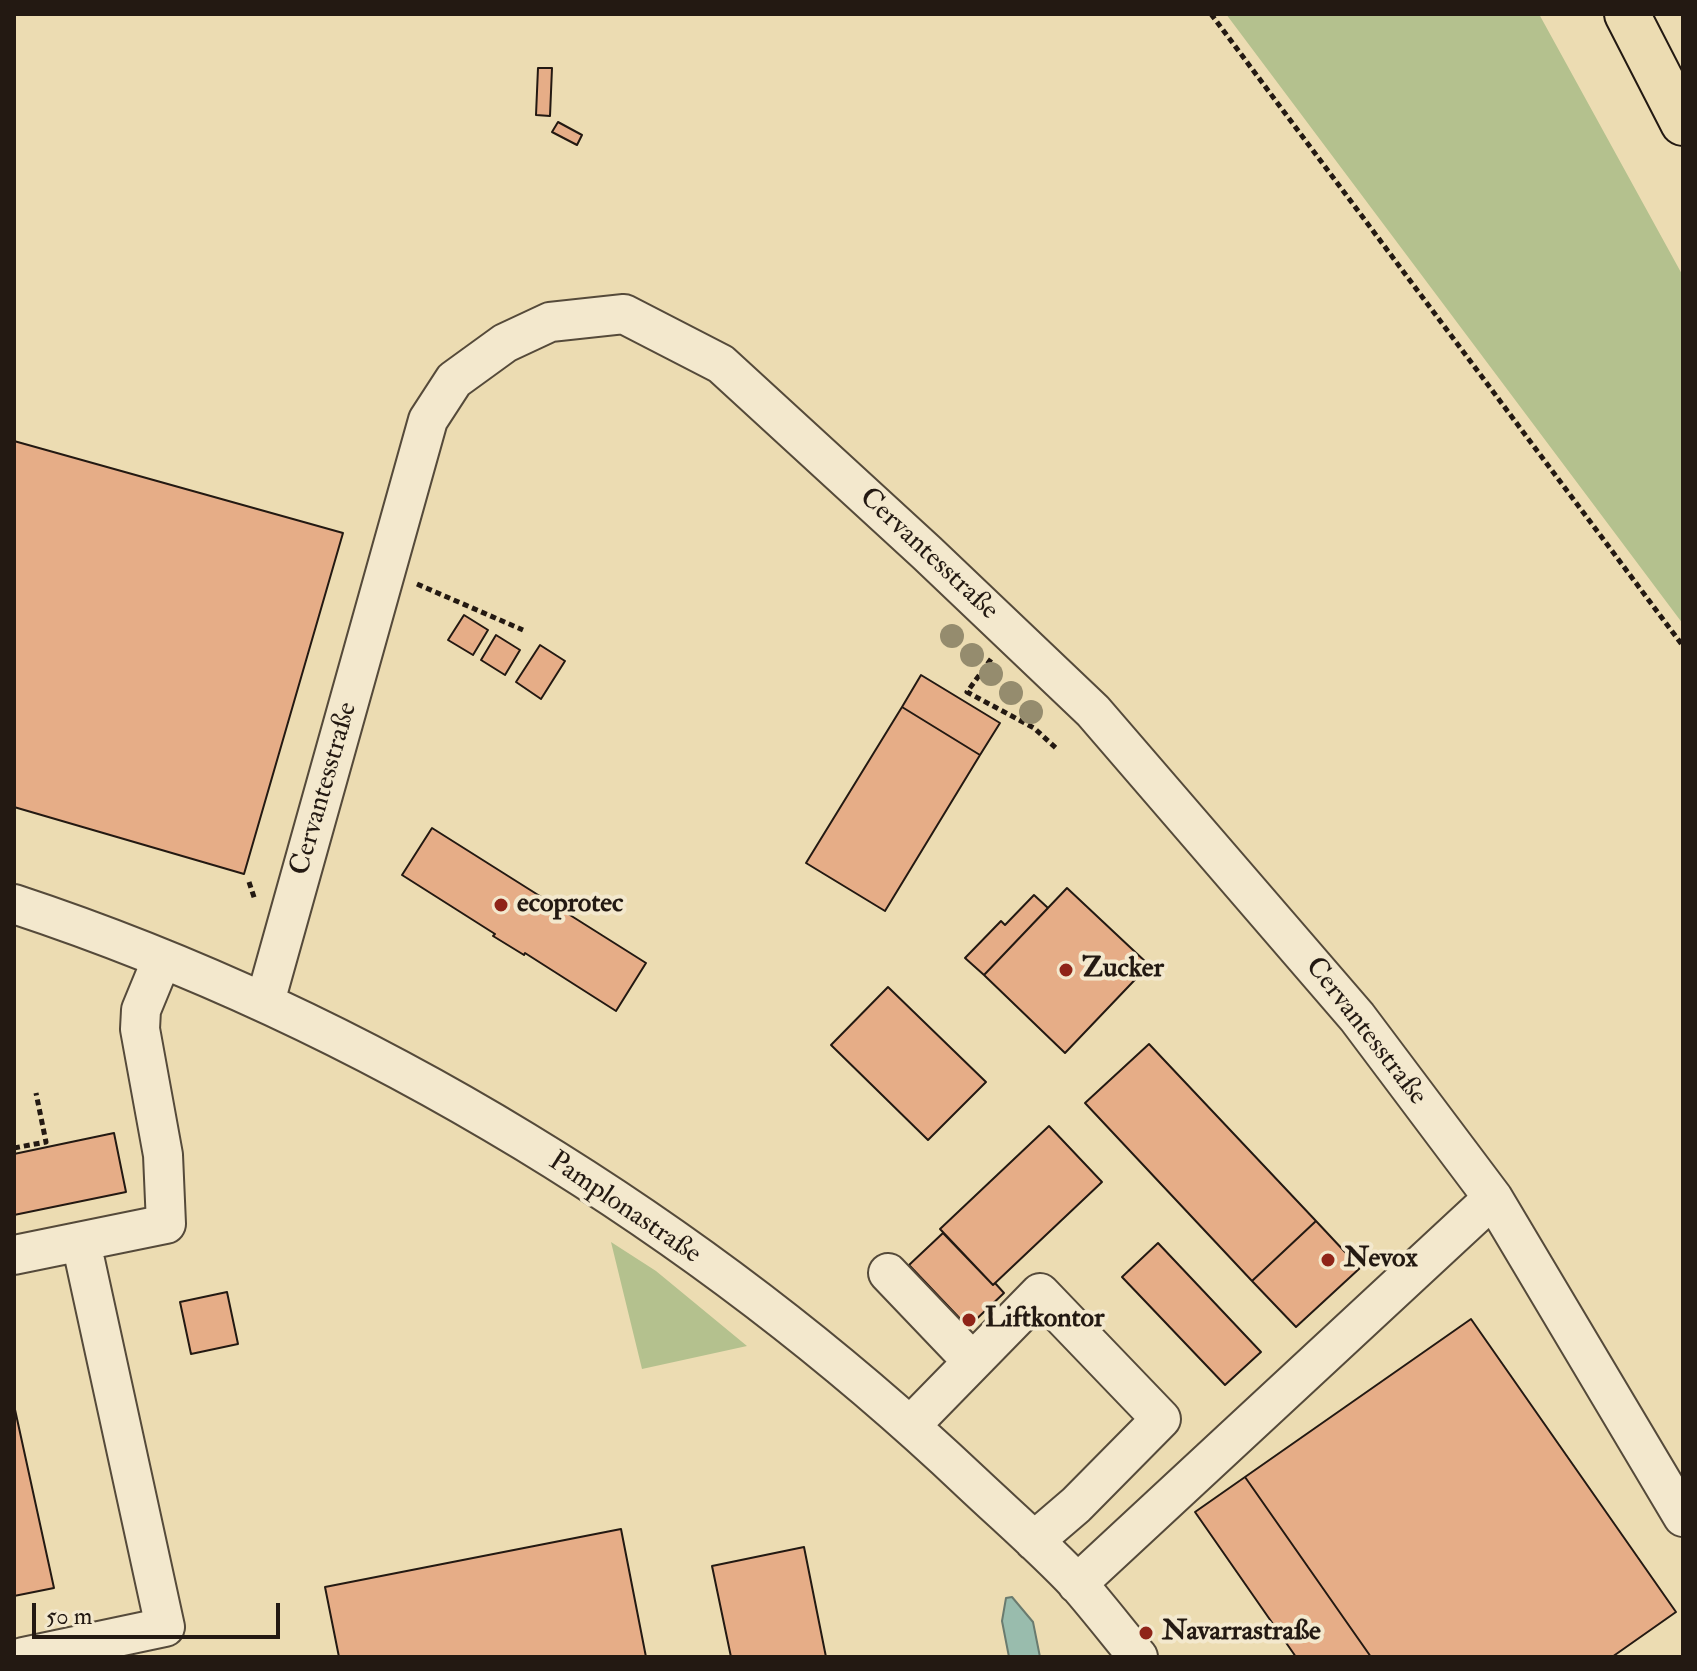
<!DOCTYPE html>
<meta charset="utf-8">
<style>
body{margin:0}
#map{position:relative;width:1697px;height:1671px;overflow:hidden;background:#ecdcb2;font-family:"IM FELL Double Pica",serif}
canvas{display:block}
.frame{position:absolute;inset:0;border:16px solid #231912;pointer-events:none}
.scale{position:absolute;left:32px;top:1603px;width:248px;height:36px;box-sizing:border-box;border:4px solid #231912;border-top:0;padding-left:10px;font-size:24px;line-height:28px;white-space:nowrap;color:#231912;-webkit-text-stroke:6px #f3e8cd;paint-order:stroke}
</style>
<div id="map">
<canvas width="1697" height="1671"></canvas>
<div class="frame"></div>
<div class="scale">50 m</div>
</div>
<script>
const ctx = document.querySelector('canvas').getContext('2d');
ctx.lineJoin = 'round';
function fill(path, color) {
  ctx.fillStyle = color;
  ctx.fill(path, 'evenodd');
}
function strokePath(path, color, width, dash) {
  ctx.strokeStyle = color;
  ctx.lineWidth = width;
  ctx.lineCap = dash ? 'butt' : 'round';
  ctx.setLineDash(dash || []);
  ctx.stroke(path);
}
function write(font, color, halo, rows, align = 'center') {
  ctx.font = font + ' "IM FELL Double Pica",serif';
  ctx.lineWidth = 8;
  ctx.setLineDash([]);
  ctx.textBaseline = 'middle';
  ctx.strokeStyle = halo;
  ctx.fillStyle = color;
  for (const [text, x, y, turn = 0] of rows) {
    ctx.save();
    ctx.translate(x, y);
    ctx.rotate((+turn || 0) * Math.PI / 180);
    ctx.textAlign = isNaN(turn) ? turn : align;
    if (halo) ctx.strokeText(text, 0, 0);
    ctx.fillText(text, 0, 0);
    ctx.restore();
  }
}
const green = new Path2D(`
 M1226 14H1539L1683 276V624Z
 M611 1242 656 1271 747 1346 642 1369Z`);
const water = new Path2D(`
 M1012 1597 1033 1622 1040 1657H1009L1002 1621 1006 1598Z`);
const building = new Path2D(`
 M538 68H552L550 116 536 115Z
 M558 122 582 135 577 145 552 132Z
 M14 441 343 533 244 874 14 807Z
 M464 615 488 630 473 655 448 640Z
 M496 635 520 650 505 675 481 660Z
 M540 645 565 661 541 699 516 682Z
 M921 675 1000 723 980 755 902 707Z
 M902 707 980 755 885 911 806 863Z
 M432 828 646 963 616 1011 525 953 524 955 493 936 495 934 402 875Z
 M1067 888 1149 965 1065 1053 984 975Z
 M1034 895 1048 908 984 975 965 958 1001 921 1005 925Z
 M888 987 986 1082 928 1140 831 1045Z
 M1149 1044 1316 1221 1252 1281 1085 1103Z
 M1049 1126 1102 1182 993 1285 940 1229Z
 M114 1133 126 1192 14 1215V1154Z
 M1316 1221 1360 1268 1296 1327 1252 1281Z
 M943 1233 993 1285 995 1283 1004 1293 968 1327 909 1265Z
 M1158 1243 1261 1352 1225 1385 1122 1277Z
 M227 1292 238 1344 191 1354 180 1302Z
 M1471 1319 1676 1612 1612 1657H1371L1245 1477Z
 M14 1405 54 1588 14 1596Z
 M1245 1477 1371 1657H1296L1195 1512Z
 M621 1529 646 1657H339L325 1587Z
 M804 1547 826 1657H731L712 1566Z`);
const path = new Path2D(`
 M1211 14 1683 646
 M417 584 523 630
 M991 659 967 692 1034 728 1057 749
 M249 882 255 900
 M14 1148 46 1142 36 1093`);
const minor = new Path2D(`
 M14 904C368 1021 702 1227 972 1483 1007 1516 1044 1548 1077 1583 1098 1607 1118 1633 1138 1657
 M265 1002 428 420 454 380 505 343 550 322 624 314 721 364 927 553 1093 711 1357 1017 1493 1198 1683 1517
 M14 1255 166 1224 163 1155 140 1029 141 1010 162 959
 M888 1273 972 1361
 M911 1425 1040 1293 1161 1419 1076 1505 1034 1541
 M1077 1584 1493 1198
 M23 1657 165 1627 81 1242`);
const highway = new Path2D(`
 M1627 14 1683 123`);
const trees = [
 [952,636],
 [972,655],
 [991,674],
 [1011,693],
 [1031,712]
];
const markers = [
 [501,905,8,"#8f2418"],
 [1066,970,8,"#8f2418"],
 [1328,1260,8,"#8f2418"],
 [969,1320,8,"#8f2418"],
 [1146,1633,8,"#8f2418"]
];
const streetNames = [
 ["Cervantesstraße",928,555,43],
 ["Cervantesstraße",325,789,-74],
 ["Cervantesstraße",1365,1032,52],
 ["Pamplonastraße",624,1209,34]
];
const poiNames = [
 ["ecoprotec",517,905],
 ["Zucker",1082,970],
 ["Nevox",1344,1260],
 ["Liftkontor",985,1320],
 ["Navarrastraße",1162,1633]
];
fill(green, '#b4c18e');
fill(water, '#99bcad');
strokePath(water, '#6a7b6f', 2);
fill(building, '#e6ad87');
strokePath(building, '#231912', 2);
strokePath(minor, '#554a3a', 42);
strokePath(highway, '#231912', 48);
strokePath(path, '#231912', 5, [6, 4]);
strokePath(minor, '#f3e8cd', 38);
strokePath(highway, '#ecdcb2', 44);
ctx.fillStyle = '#958c6e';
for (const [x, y] of trees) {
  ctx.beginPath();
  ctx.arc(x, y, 12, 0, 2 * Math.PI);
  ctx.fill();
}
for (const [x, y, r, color] of markers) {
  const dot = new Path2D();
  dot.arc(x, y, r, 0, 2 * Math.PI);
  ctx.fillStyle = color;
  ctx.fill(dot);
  strokePath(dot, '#f3e8cd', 3);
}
write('28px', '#231912', '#f3e8cd', streetNames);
write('bold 28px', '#231912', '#f3e8cd', poiNames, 'left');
</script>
